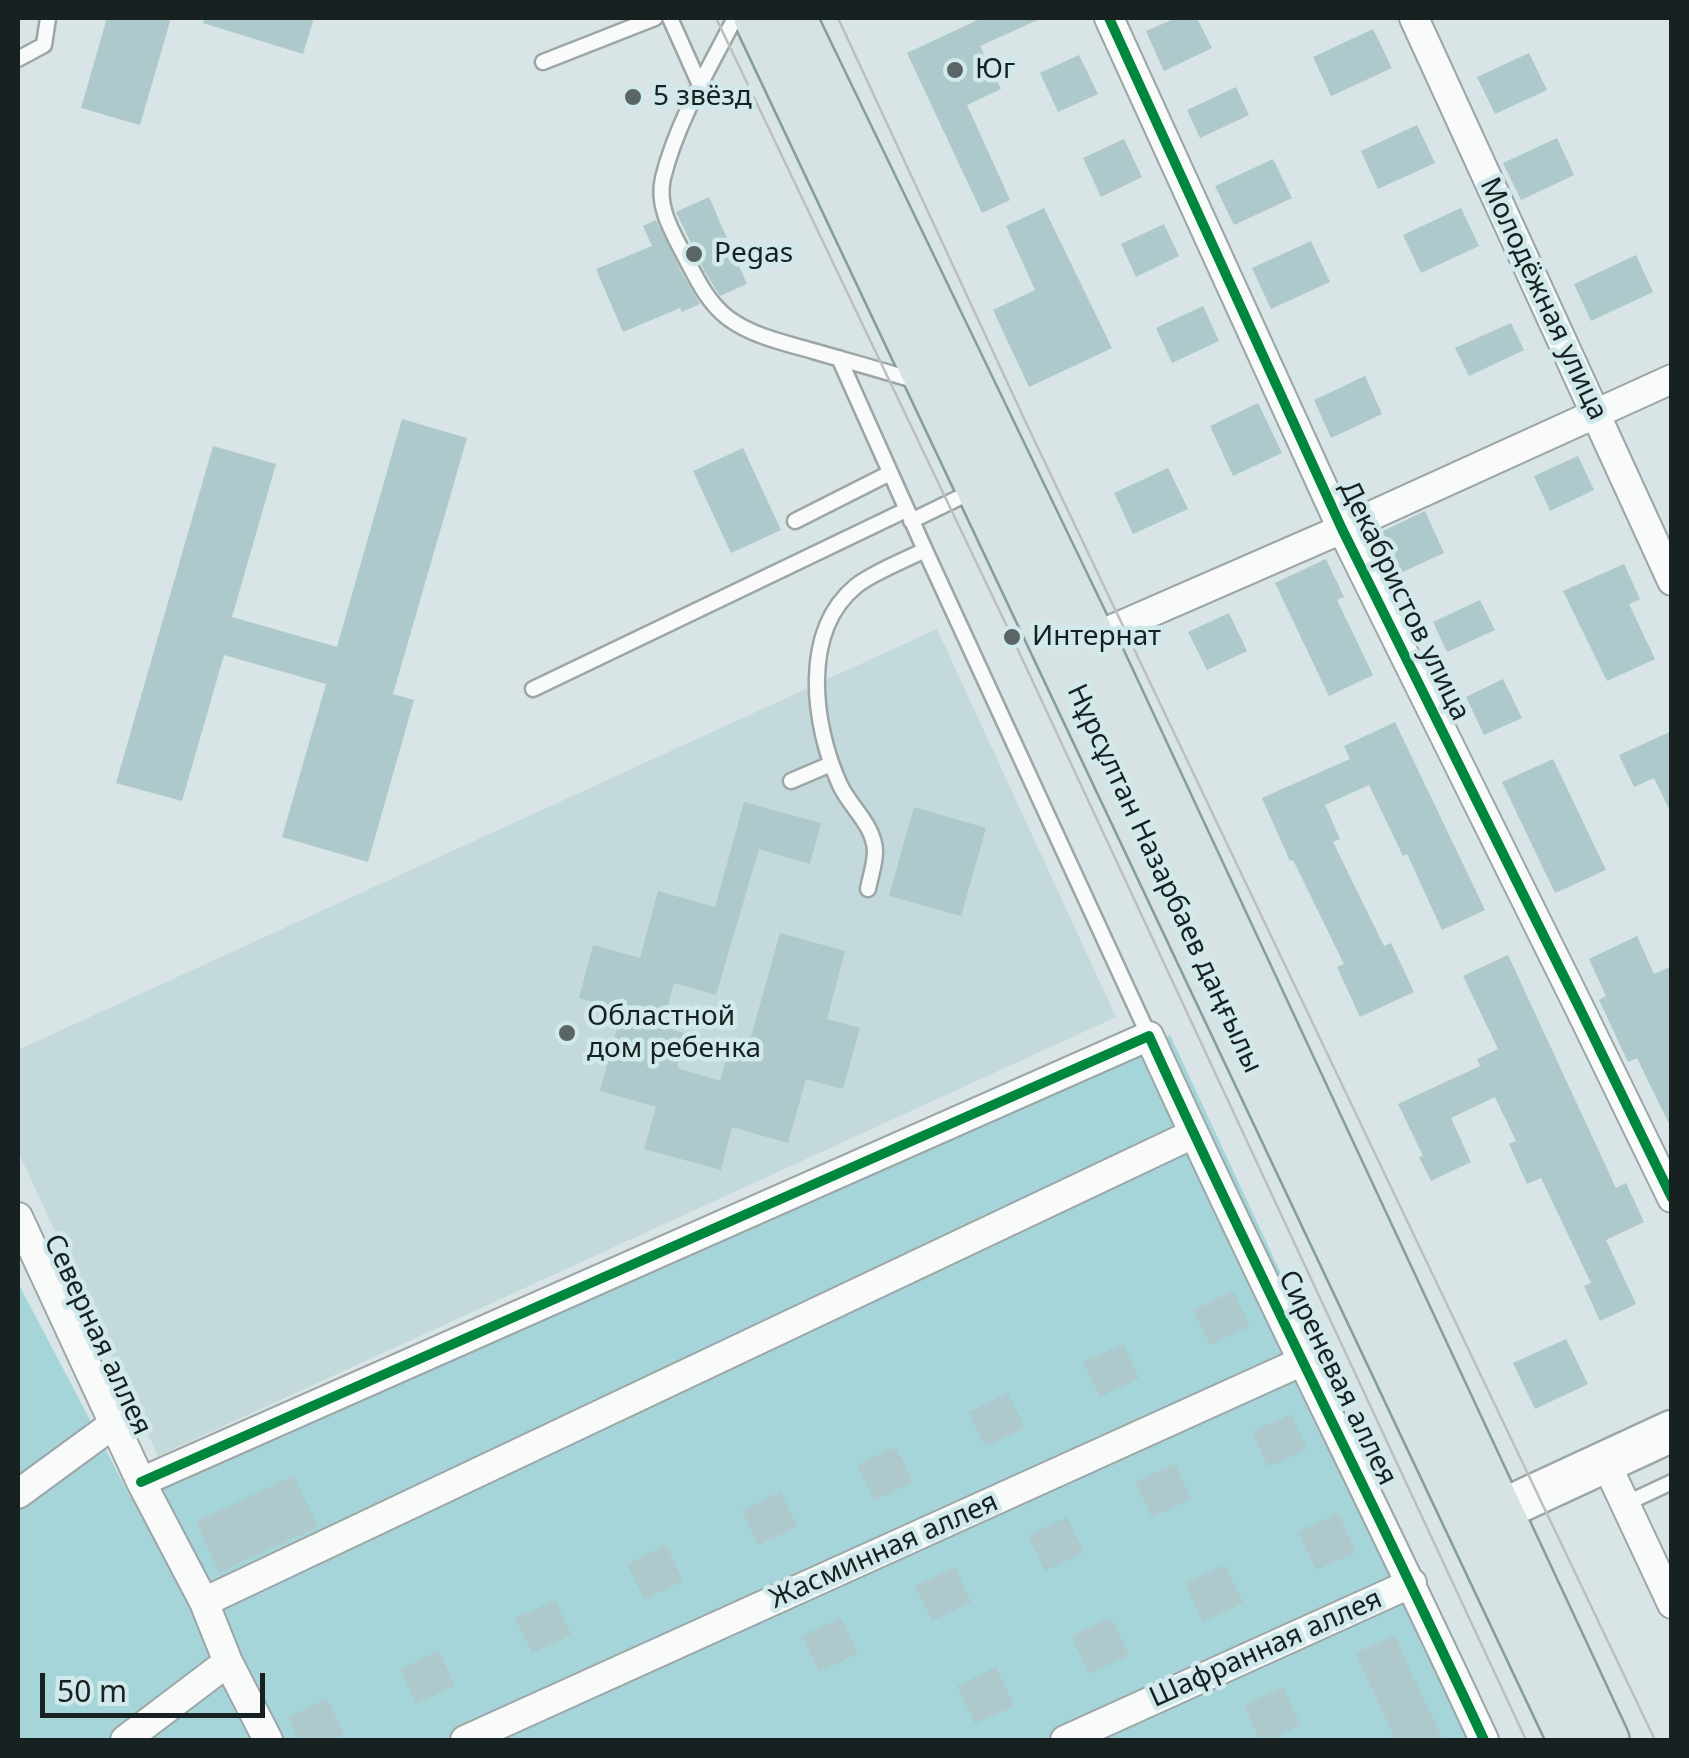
<!DOCTYPE html>
<meta charset="utf-8">
<style>
body{margin:0}
#map{position:relative;width:1689px;height:1758px;overflow:hidden;background:#d8e4e5;font-family:"Noto Sans",sans-serif}
canvas{display:block}
.frame{position:absolute;inset:0;border:20px solid #182121;pointer-events:none}
.scale{position:absolute;left:40px;top:1673px;width:225px;height:45px;box-sizing:border-box;border:5px solid #182121;border-top:0;padding-left:12px;font-size:30px;line-height:35px;white-space:nowrap;color:#182121;-webkit-text-stroke:8px #d2e9eb;paint-order:stroke}
</style>
<div id="map">
<canvas width="1689" height="1758"></canvas>
<div class="frame"></div>
<div class="scale">50 m</div>
</div>
<script>
const ctx = document.querySelector('canvas').getContext('2d');
ctx.lineJoin = 'round';
function fill(path, color) {
  ctx.fillStyle = color;
  ctx.fill(path, 'evenodd');
}
function strokePath(path, color, width, dash) {
  ctx.strokeStyle = color;
  ctx.lineWidth = width;
  ctx.lineCap = dash ? 'butt' : 'round';
  ctx.setLineDash(dash || []);
  ctx.stroke(path);
}
function write(font, color, halo, rows, align = 'center') {
  ctx.font = font + ' "Noto Sans",sans-serif';
  ctx.lineWidth = 9;
  ctx.setLineDash([]);
  ctx.textBaseline = 'middle';
  ctx.strokeStyle = halo;
  ctx.fillStyle = color;
  for (const [text, x, y, turn = 0] of rows) {
    ctx.save();
    ctx.translate(x, y);
    ctx.rotate((+turn || 0) * Math.PI / 180);
    ctx.textAlign = isNaN(turn) ? turn : align;
    if (halo) ctx.strokeText(text, 0, 0);
    ctx.fillText(text, 0, 0);
    ctx.restore();
  }
}
const built = new Path2D(`
 M937 629 1116 1017 158 1456 18 1151V1050Z`);
const green = new Path2D(`
 M1170 1035 1498 1740H18V1283L131 1498Z`);
const building = new Path2D(`
 M107 18H171L140 125 81 108Z
 M204 18H314L303 54 203 23Z
 M982 18H1042L980 46 1001 89 967 105 1010 200 982 213 907 53Z
 M1176 18H1197L1212 48 1164 71 1146 31Z
 M1373 29 1392 68 1331 96 1313 57Z
 M1529 53 1547 90 1495 114 1477 77Z
 M1079 55 1098 94 1058 112 1040 73Z
 M1236 87 1249 115 1200 138 1187 110Z
 M1417 125 1435 163 1378 189 1361 151Z
 M1557 138 1574 175 1521 200 1503 163Z
 M1124 139 1142 177 1101 197 1083 158Z
 M1273 159 1292 198 1234 225 1215 186Z
 M709 197 747 284 720 296 705 272 676 212Z
 M1044 208 1112 348 1029 387 993 310 1035 290 1006 226Z
 M1461 208 1479 246 1421 273 1403 235Z
 M656 220 682 273 700 304 682 312 680 308 623 332 596 269 652 246 643 226Z
 M1164 224 1179 256 1136 277 1121 244Z
 M1311 241 1330 282 1271 309 1252 268Z
 M1636 255 1653 292 1591 321 1574 284Z
 M1203 306 1219 341 1172 363 1156 328Z
 M1511 323 1524 350 1469 376 1455 348Z
 M1365 376 1382 414 1331 438 1314 400Z
 M1258 403 1282 453 1233 476 1210 426Z
 M402 419 467 438 393 694 414 700 368 862 282 837 326 684 224 655 182 801 116 783 213 446 276 464 232 617 337 647Z
 M743 448 781 530 731 553 693 471Z
 M1578 456 1594 490 1550 511 1534 476Z
 M1168 468 1188 509 1133 534 1114 493Z
 M1425 511 1444 553 1400 573 1381 532Z
 M1326 559 1344 597 1337 600 1373 675 1329 696 1275 583Z
 M1624 564 1640 599 1629 604 1655 659 1607 681 1563 591Z
 M1480 600 1495 630 1447 652 1433 622Z
 M1229 613 1247 651 1207 670 1188 632Z
 M1503 679 1522 718 1484 735 1466 697Z
 M1395 722 1485 910 1442 930 1407 854 1403 856 1369 785 1325 805 1340 839 1333 842 1384 946 1391 943 1414 992 1360 1017 1337 967 1344 964 1293 860 1290 861 1262 798 1350 759 1344 746Z
 M1672 731V815L1654 778 1634 787 1619 755Z
 M1553 759 1606 870 1555 893 1502 782Z
 M744 802 821 823 810 864 759 849 716 995 674 983 662 1026 686 1034 677 1068 720 1081 728 1053 745 1058 780 933 845 951 827 1019 860 1028 843 1089 806 1079 788 1143 732 1127 721 1170 644 1149 656 1107 600 1091 622 1010 579 998 593 945 640 958 658 891 715 907Z
 M914 807 986 828 961 916 889 896Z
 M1637 936 1654 974 1672 966V1130L1637 1058 1628 1062 1599 1000 1606 996 1589 959Z
 M1508 955 1616 1188 1626 1183 1644 1222 1606 1240 1636 1304 1600 1321 1584 1286 1591 1283 1541 1178 1527 1184 1509 1144 1516 1141 1495 1097 1451 1118 1471 1162 1431 1181 1419 1157 1423 1156 1398 1104 1480 1066 1477 1059 1498 1049 1463 976Z
 M1233 1291 1250 1326 1210 1345 1193 1310Z
 M1566 1339 1588 1384 1535 1409 1513 1363Z
 M1123 1344 1139 1379 1100 1397 1083 1362Z
 M1008 1393 1025 1428 985 1447 969 1412Z
 M1291 1414 1307 1449 1268 1467 1252 1432Z
 M896 1447 913 1482 874 1500 857 1465Z
 M1175 1464 1191 1499 1152 1517 1135 1482Z
 M294 1476 318 1527 219 1572 196 1521Z
 M781 1492 797 1527 758 1545 742 1510Z
 M1338 1513 1356 1552 1316 1570 1298 1532Z
 M1067 1517 1084 1552 1045 1571 1028 1536Z
 M666 1545 683 1581 644 1599 627 1564Z
 M1225 1565 1243 1603 1203 1622 1185 1583Z
 M955 1567 971 1602 932 1621 915 1586Z
 M555 1600 571 1635 532 1653 515 1618Z
 M1111 1617 1129 1656 1089 1674 1071 1636Z
 M841 1618 858 1653 819 1672 802 1636Z
 M1395 1635 1412 1674 1443 1740H1396L1355 1653Z
 M439 1651 455 1686 416 1704 400 1669Z
 M996 1667 1014 1706 975 1724 957 1686Z
 M1283 1687 1301 1725 1269 1740H1260L1244 1705Z
 M327 1699 344 1734 331 1740H299L288 1717Z`);
const lane = new Path2D(`
 M670 18 700 85
 M735 18C710 66 676 124 663 178 657 204 669 226 681 249 695 275 705 300 728 318 752 336 785 343 813 351 847 361 882 370 916 381
 M18 59 44 45 48 18
 M543 62 655 18
 M839 358 925 550 1149 1036
 M795 521 890 473
 M911 521 975 490
 M533 689 906 510
 M791 781 831 764
 M868 889C870 878 875 864 875 852 875 826 850 807 840 785 813 726 800 632 856 586 872 573 905 560 925 550
 M1625 1504 1672 1482`);
const street = new Path2D(`
 M1109 18 1342 529 1579 1007 1672 1198
 M1414 18 1672 581
 M1092 638 1342 529 1672 379
 M18 1217 141 1482 204 1602 228 1662 268 1740
 M1605 1461 1672 1604
 M141 1482 1149 1036C1256 1273 1375 1504 1484 1740
 M18 1494 115 1423
 M204 1602 1193 1134
 M125 1740 228 1662
 M465 1740 1303 1361
 M1065 1740 1412 1583`);
const secondary = new Path2D(`
 M1471 1524 1672 1431`);
const primary = new Path2D(`
 M757 18 1571 1740
 M793 18 1092 638 1606 1740`);
const tram = new Path2D(`
 M716 18 1012 637 1526 1740
 M838 18 1028 427 1655 1740`);
const cycleway = new Path2D(`
 M1109 18 1342 529 1579 1007 1672 1198
 M141 1482 1149 1036C1256 1273 1375 1504 1484 1740`);
const markers = [
 [955,70,10,"#5b6566"],
 [633,97,10,"#5b6566"],
 [694,254,10,"#5b6566"],
 [1012,637,10,"#5b6566"],
 [567,1033,10,"#5b6566"]
];
const poiNames = [
 ["Юг",975,70],
 ["5 звёзд",653,97],
 ["Pegas",714,254],
 ["Интернат",1032,637],
 ["Областной",587,1017],
 ["дом ребенка",587,1049]
];
const streetNames = [
 ["Молодёжная улица",1543,299,65],
 ["Декабристов улица",1404,601,64],
 ["Нұрсұлтан Назарбаев даңғылы",1164,879,65],
 ["Северная аллея",97,1335,65],
 ["Сиреневая аллея",1337,1378,64],
 ["Жасминная аллея",884,1551,-24],
 ["Шафранная аллея",1266,1649,-24]
];
fill(built, '#c3d9db');
fill(green, '#a5d5d9');
fill(building, '#adc9cb');
strokePath(lane, '#9da6a7', 19);
strokePath(street, '#9da6a7', 32);
strokePath(secondary, '#9da6a7', 45);
strokePath(primary, '#859d9f', 50);
strokePath(lane, '#f9fbfb', 14);
strokePath(street, '#f9fbfb', 28);
strokePath(secondary, '#f9fbfb', 40);
strokePath(primary, '#d7e3e3', 45);
strokePath(tram, '#bcbfbf', 2.5);
strokePath(cycleway, '#00873e', 10);
for (const [x, y, r, color] of markers) {
  const dot = new Path2D();
  dot.arc(x, y, r, 0, 2 * Math.PI);
  ctx.fillStyle = color;
  ctx.fill(dot);
  strokePath(dot, '#d2e9eb', 4);
}
write('28px', '#182121', '#d2e9eb', poiNames, 'left');
write('28px', '#182121', '#d2e9eb', streetNames);
</script>
